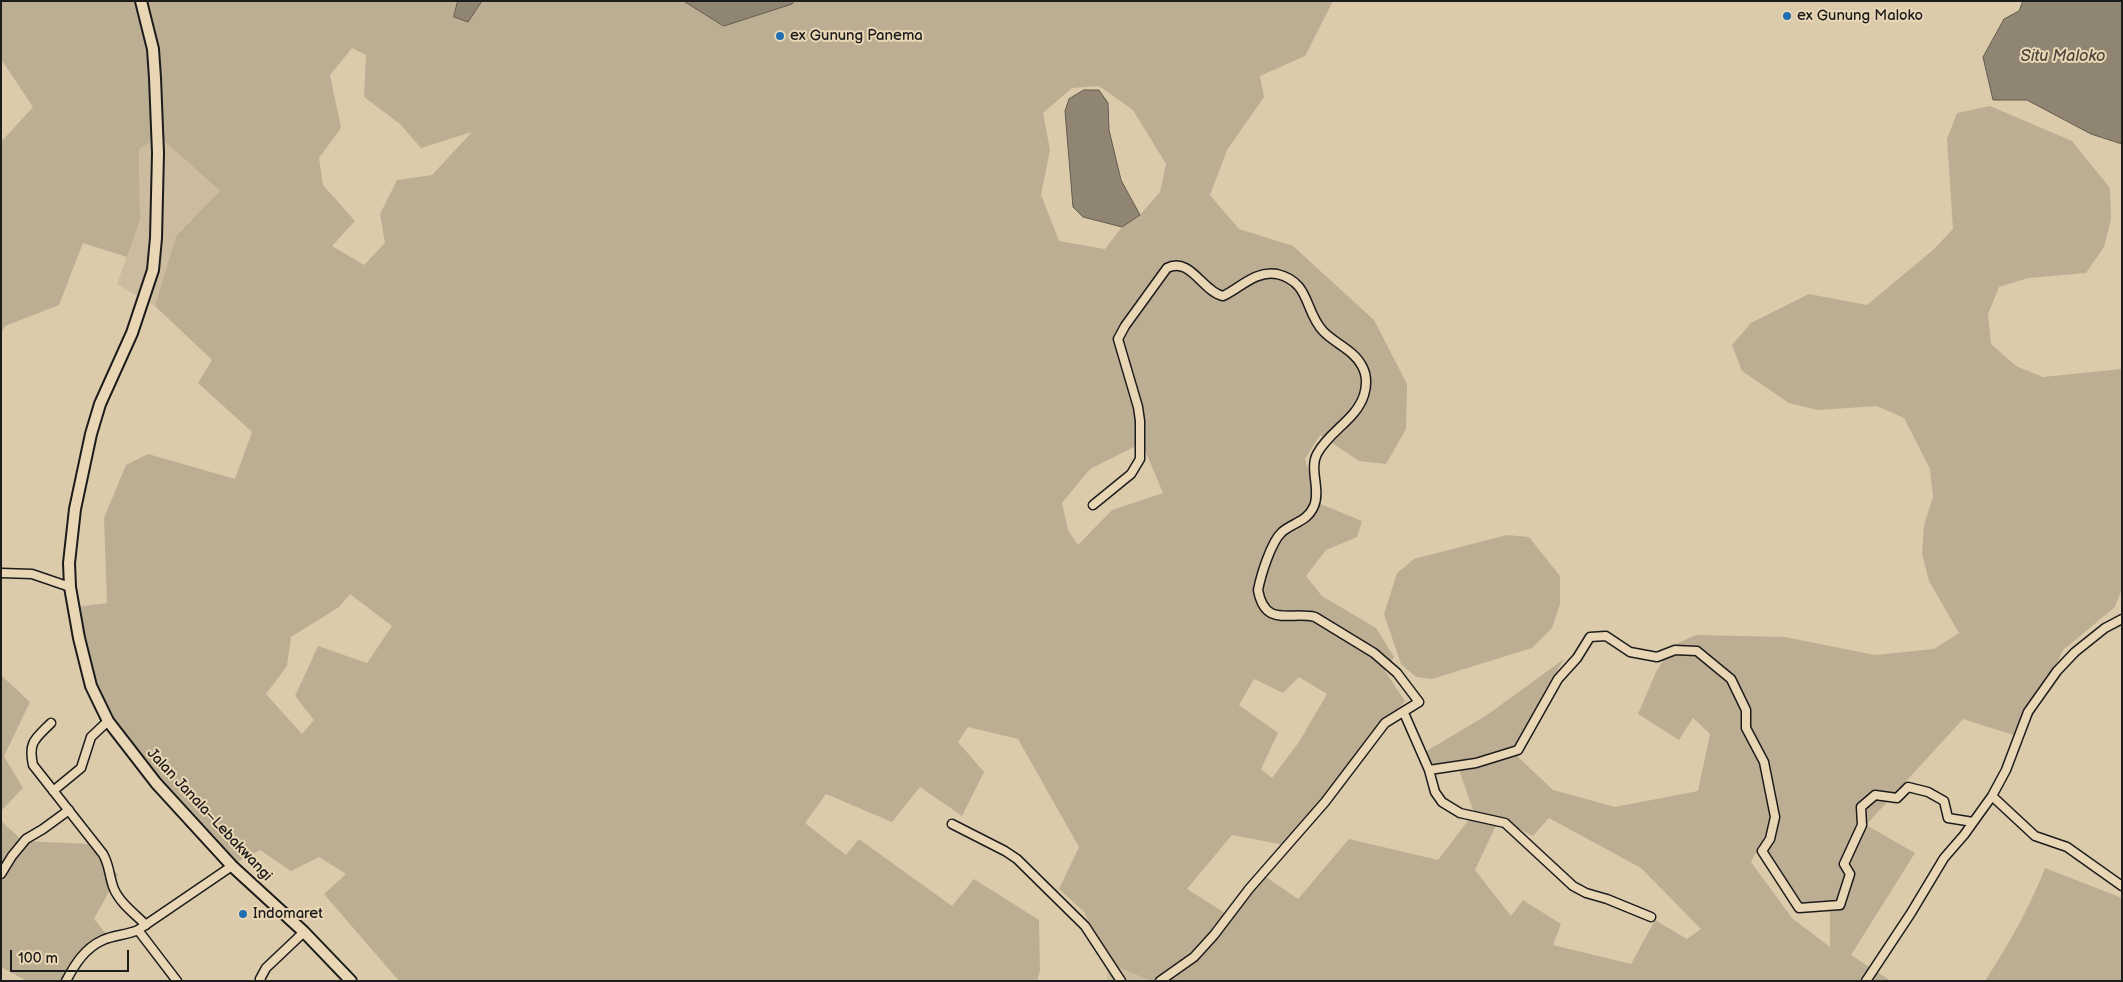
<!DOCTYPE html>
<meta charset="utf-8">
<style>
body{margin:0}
#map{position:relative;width:2123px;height:982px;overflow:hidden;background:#dccbab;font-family:"Balsamiq Sans",sans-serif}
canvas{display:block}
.frame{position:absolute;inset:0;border:2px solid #1c1c1c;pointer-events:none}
.scale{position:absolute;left:10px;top:950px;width:119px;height:22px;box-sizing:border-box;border:2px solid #1c1c1c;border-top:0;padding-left:6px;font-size:15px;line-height:18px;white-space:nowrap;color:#1c1c1c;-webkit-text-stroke:4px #e8d6b4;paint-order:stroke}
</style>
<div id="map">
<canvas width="2123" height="982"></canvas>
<div class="frame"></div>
<div class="scale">100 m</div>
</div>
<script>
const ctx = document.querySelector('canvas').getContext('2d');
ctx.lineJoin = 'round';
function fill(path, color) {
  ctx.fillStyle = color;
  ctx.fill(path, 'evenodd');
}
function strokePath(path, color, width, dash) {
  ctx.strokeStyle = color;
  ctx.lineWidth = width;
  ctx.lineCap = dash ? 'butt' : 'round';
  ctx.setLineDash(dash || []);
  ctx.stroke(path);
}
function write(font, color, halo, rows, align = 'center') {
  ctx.font = font + ' "Balsamiq Sans",sans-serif';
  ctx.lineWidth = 4;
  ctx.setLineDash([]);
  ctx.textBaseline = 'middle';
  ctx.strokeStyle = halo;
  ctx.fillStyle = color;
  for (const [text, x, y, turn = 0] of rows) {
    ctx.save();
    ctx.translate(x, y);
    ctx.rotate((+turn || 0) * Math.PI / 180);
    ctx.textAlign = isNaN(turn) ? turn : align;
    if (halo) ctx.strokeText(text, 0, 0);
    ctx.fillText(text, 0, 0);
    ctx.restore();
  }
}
const built = new Path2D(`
 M160 137 220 191 176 236 155 306 117 284 140 220 139 149Z
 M1108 963 1151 981H1107Z`);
const green = new Path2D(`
 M1 1H458L454 17 467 22 482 1H1333L1305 56 1260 76 1264 97 1227 150 1210 195 1239 229 1293 246 1374 320 1407 384 1406 429 1386 464 1359 461 1320 435 1305 459 1318 503 1362 521 1357 537 1326 550 1306 576 1322 596 1376 628 1394 657 1385 671 1405 701 1346 774 1284 845 1232 835 1187 889 1233 918 1266 877 1298 899 1349 839 1438 860 1474 813 1456 761 1430 764 1425 752 1487 715 1564 659 1544 692 1518 757 1553 790 1615 807 1698 791 1710 734 1693 718 1679 740 1638 714 1656 672 1672 646 1696 635 1785 637 1875 655 1934 649 1959 633 1929 581 1922 554 1924 525 1933 497 1930 469 1904 418 1877 406 1818 410 1789 403 1742 371 1732 345 1751 323 1809 294 1867 305 1933 250 1953 229 1947 139 1957 113 1990 106 2072 141 2110 188 2111 219 2104 247 2086 273 2028 278 1999 287 1988 314 1991 344 2016 366 2043 377 2122 369V589L2115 607 2063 650 2023 738 1963 719 1866 825 1915 853 1851 955 1891 981H1151L1108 963 1084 912 1059 889 1079 847 1018 739 968 727 958 742 984 772 962 816 920 787 892 822 826 794 805 823 846 855 859 839 952 906 974 879 1039 920 1040 971 1037 981H399L324 894 346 874 319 857 291 871 260 850 232 865 109 718 87 662 76 607 107 603 104 518 126 465 148 454 235 479 252 432 198 383 212 360 155 306 176 236 220 191 160 137 139 149 140 220 127 257 83 243 59 305 5 326 1 333V142L33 107 1 59ZM352 48 366 55 364 97 400 124 421 148 472 132 432 175 397 180 380 214 385 243 364 265 332 246 355 221 323 185 319 158 341 128 330 75ZM1099 86 1133 110 1166 164 1160 192 1140 215 1122 227 1105 249 1059 241 1041 195 1050 150 1043 113 1072 88ZM1142 443 1163 493 1112 510 1078 545 1068 530 1062 503 1090 469ZM350 594 392 626 367 663 318 646 295 696 314 720 302 734 266 694 287 666 291 637 339 607ZM1299 677 1327 694 1299 742 1272 778 1261 769 1278 733 1239 705 1254 679 1283 693ZM1549 818 1641 868 1701 929 1687 939 1655 920 1631 964 1553 945 1561 924 1523 900 1511 916 1475 870 1499 819 1533 836ZM1756 852 1806 907 1830 900V947L1792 918 1751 862Z
 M1507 535 1529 537 1560 576V604L1552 628 1532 648 1432 679 1416 677 1401 664 1384 614 1397 573 1414 559Z
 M1 675 30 702 4 756 23 788 1 811Z
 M1 821 23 841 89 844 118 875 94 919 111 940 90 953 72 981H27L1 967Z
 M2045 868 2122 898V981H1985C2010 942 2028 911 2045 868Z`);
const water = new Path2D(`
 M458 1H482L468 22 454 17Z
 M684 1H794L792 4 724 26Z
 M2023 1H2122V144L2091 134 2027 100H1993L1983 57 2004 19 2019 11Z
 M1084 90H1099L1108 103 1109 130 1121 180 1140 215 1122 227 1083 217 1073 207 1065 111 1069 99Z`);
const minor = new Path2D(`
 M1093 505 1131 474 1140 459V421L1138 407 1118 339 1125 326 1167 268C1190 256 1203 292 1223 296 1240 288 1256 270 1277 274 1311 282 1304 311 1323 331 1334 343 1354 350 1362 366 1367 375 1367 385 1364 395 1356 420 1329 431 1317 454 1309 469 1321 490 1314 506 1307 522 1294 522 1282 532 1271 542 1261 575 1258 590 1265 628 1290 611 1315 617L1374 653 1397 673 1419 702 1385 723 1325 802 1249 889 1214 935 1194 957 1160 981
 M1 573 32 574 70 587
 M1404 713 1429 770 1435 792 1442 802 1460 813 1505 823 1573 886 1586 893 1607 899 1651 917
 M51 723C35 739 28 742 33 765L103 854C110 866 109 877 114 889 120 903 135 914 146 925
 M1429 770 1476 763 1518 750 1558 679 1577 658 1590 637 1606 636 1630 652 1657 657 1675 650 1697 651 1731 679 1746 710V728L1764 762 1775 817 1770 839 1762 851 1799 908 1840 905 1850 874 1844 864 1862 825 1861 807 1875 795 1897 798 1908 787 1928 792 1944 801 1948 818 1973 822
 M53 791 81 768 91 737 108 721
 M1992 796 2035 836 2067 847 2122 886
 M952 824 1005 851 1017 859 1085 926 1121 981
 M1 874 12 856 26 839 43 829 69 810
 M138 930 177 981
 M66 981C75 964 85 948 103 940 114 935 127 935 138 930L232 866
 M261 981 260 979 266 968 304 932
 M1866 981 1911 913 1944 858 1964 835 1992 796 2006 770 2028 712 2057 671 2075 652 2105 628 2122 619`);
const major = new Path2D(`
 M141 1 153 49 155 78 158 153 156 238 153 270 132 333 100 404 91 434 75 509 69 563 70 587 79 638 91 686 108 721 156 783 232 866 304 932 351 981`);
const markers = [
 [1787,16,5,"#1f6fb2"],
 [780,36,5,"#1f6fb2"],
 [243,914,5,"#1f6fb2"]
];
const poiNames = [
 ["ex Gunung Maloko",1797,16],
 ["ex Gunung Panema",790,36],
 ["Indomaret",253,914]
];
const streetNames = [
 ["Jalan Janala–Lebakwangi",209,815,47]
];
const waterNames = [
 ["Situ Maloko",2063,57]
];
fill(built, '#ccbc9f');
fill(green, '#bcae93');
fill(water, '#908572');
strokePath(water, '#625b50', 1);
strokePath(minor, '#1c1c1c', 11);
strokePath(major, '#1c1c1c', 14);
strokePath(minor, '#e8d6b4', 8);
strokePath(major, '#e8d6b4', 10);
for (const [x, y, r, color] of markers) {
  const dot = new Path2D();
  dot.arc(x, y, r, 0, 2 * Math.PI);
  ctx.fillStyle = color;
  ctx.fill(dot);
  strokePath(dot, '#e8d6b4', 2);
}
write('15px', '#1c1c1c', '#e8d6b4', poiNames, 'left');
write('15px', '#1c1c1c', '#e8d6b4', streetNames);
write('italic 16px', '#4a463e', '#e8d6b4', waterNames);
</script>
